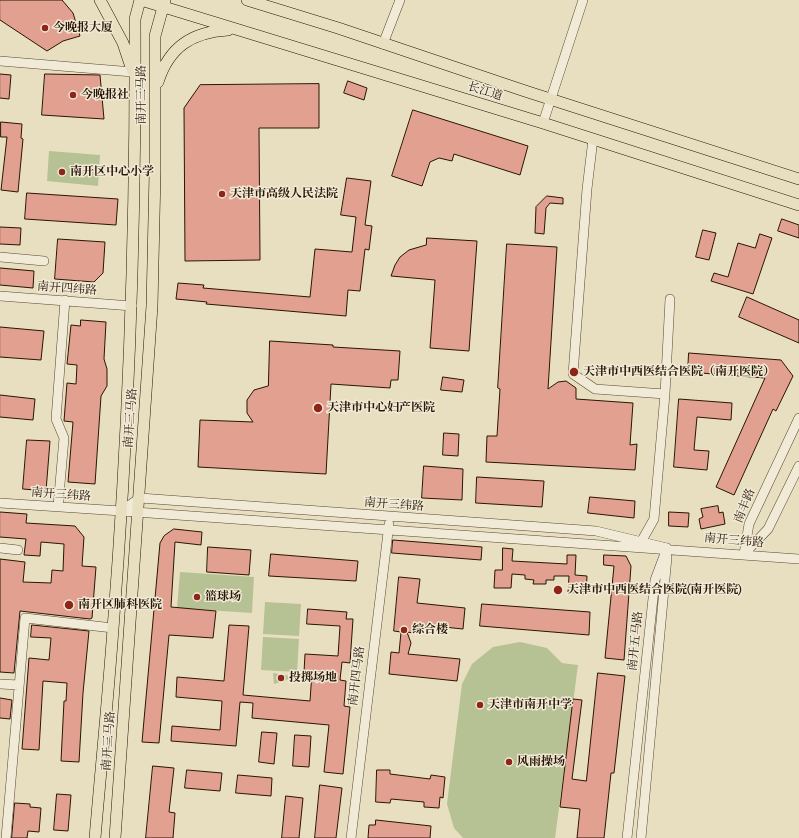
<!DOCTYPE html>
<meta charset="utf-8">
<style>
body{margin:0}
canvas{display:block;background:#e8dfc1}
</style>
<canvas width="799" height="838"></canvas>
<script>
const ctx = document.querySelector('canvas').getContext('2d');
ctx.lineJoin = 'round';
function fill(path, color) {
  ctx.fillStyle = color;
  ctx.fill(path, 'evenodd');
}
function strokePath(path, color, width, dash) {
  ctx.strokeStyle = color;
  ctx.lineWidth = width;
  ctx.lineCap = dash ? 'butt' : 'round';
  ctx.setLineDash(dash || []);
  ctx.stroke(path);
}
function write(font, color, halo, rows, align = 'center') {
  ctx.font = font + ' "IM FELL French Canon","Noto Serif SC",serif';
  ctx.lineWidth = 3;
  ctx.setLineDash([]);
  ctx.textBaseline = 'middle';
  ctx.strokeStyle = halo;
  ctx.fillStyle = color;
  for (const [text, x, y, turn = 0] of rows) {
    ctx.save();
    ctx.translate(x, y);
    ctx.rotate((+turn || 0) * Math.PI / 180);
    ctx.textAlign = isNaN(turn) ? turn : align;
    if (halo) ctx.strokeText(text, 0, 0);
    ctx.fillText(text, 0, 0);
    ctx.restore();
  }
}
const green = new Path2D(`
 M49 151 100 155 98 186 47 181Z
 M180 572 254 577 252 613 177 608Z
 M265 602 301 604 299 636 263 634Z
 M263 637 299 639 297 672 261 670Z
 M520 642 547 648 562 663 578 665 555 838H463L454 828 447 804 462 684 472 664 493 647Z
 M273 673 291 676 292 678 274 684Z`);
const building = new Path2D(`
 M0 0H62L73 13 80 36 63 41 47 51 0 20Z
 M0 74 11 75 9 99 0 98Z
 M45 74 100 75 104 119 42 115Z
 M348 81 367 88 364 100 344 93Z
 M319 84V128H259L260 260 185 261 184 108 200 85Z
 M413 110 528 146 520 175 454 154 452 161 439 158 430 162 422 186 392 176Z
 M1 122 22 124 21 138 23 139 18 192 1 190 7 137H1Z
 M347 178 371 181 365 225 372 226 369 250 365 249 360 291 348 290 346 316 206 304 207 302 176 299 178 283 204 285 203 288 310 297 315 249 352 252 356 217 341 215Z
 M27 193 118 199 116 225 25 219Z
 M547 196 563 198V204L550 203 546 208 544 234 535 233 536 207Z
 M782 219 799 225V238L778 231Z
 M0 227 21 228 20 245 0 244Z
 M703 230 716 233 709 260 696 257Z
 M760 234 772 238 753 294 711 281 714 273 728 277 738 243 755 248Z
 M427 238 477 241 469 351 430 348 435 280 391 276 395 265 400 257 409 250 426 245Z
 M58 239 105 242 103 273 94 282 55 279Z
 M507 244 557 247 548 389 558 382 566 381 576 388V399L633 403 630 445 637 444 635 470 486 462 487 436H497L500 389 498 388Z
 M0 268 34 271 33 288 0 285Z
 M747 297 799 320V343L739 317Z
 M81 320 106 322 104 359 107 369V386L101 396 95 484 68 482 73 422 64 421 67 383 76 384 77 365 67 364 71 325 80 326Z
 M0 327 44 331 41 360 0 357Z
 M270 341 333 345V347L400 351 398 380H391L390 388 331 384 326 474 198 467 200 420 253 422 247 413V400L254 390 268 386Z
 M689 353 781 360 793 376 776 411 773 409 734 495 716 487 765 378 688 372Z
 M443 377 464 380 462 392 441 390Z
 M0 395 35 399 33 420 0 417Z
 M679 399 732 403 731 420 697 417 694 450 709 451 707 470 674 467Z
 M444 433 459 434 458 456 443 455Z
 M27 440 50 441 46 491 23 489Z
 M424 466 463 469 462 500 422 498Z
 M477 477 544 481 542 507 476 503Z
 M590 497 635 501 634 518 588 513Z
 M718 506 719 513 723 512 725 524 701 529 699 519 703 517 701 509Z
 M0 512 27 514 26 523 75 526 84 537 82 566 96 567 92 618 90 619 20 611 14 673 0 672V559L25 562 23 582 51 583 52 570 63 571 64 544 41 542 40 556 24 555 26 539 0 537Z
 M669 512 689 513 688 527 669 526Z
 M174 529 202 532 201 545 175 542 171 607 216 611 213 638 169 635 159 743 142 742 160 543 164 536Z
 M393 540 482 547 481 560 392 553Z
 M208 547 251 550 249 575 207 572Z
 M503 548 513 549 512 561 567 564V555H576L575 575 587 576 586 594 568 592 569 576H554V580H546V584H533L534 580 525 579V575L512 574 511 588H494L495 570H502Z
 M271 554 358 561 356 581 269 576Z
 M604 555 626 556 631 566 624 660 605 658 614 566 604 565Z
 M399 577 420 579 417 603 465 608 463 629 415 624 414 633 407 632 411 643 408 654 460 659 457 681 389 674 391 652 399 653 401 632 394 631Z
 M482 604 590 612 589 635 480 626Z
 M308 609 347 612 346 619H353L350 663 342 662 340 680 346 681 344 706 350 707 343 774 324 772 329 725 252 718 253 703 240 702 236 746 171 741 172 726 220 730 222 701 176 697 177 677 224 681 229 625 249 626 243 695 310 701 312 672H304L305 654 338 656 340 626 307 624Z
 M32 625 89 631 83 693 79 762 61 761 64 701H66L67 683 43 681 39 750 22 749 29 658 49 660 51 638 31 637Z
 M598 673 625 676 614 773H611L604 838H577L580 809 560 807 573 699 582 700 572 779 586 781Z
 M0 698 12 700 10 719 0 718Z
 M262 732 277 733 274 764 259 762Z
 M295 735 311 736 309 767 293 766Z
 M153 766 174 768 169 812 175 813 173 838H146Z
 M187 770 222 773 220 791 185 788Z
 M377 770H390V774L430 779 431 775 445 777 443 798 440 797 439 808 424 807V802L391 799 390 803 376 802Z
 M238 775 272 778 271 796 236 793Z
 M320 785 342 788 336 838H315Z
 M57 794 71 795 68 831 54 830Z
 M286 796 303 798 299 838H282Z
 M15 803 30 804V807L41 808 39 832 28 831 27 838H12Z
 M376 820 431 826 430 838H368L369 825H375Z`);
const minor = new Path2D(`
 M383 44 400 0
 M0 61 133 72
 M543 123 583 0
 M593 139 587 189 573 374 595 389 665 394
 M0 257 44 261
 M0 296 132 306
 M0 503 121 511
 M58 507 64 438 56 419 65 300
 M641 542 654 519 665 394 670 299
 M0 548 18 550
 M667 548 596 531 140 498 121 511 799 559
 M744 554 749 524 799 418
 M744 554 768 529 799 466
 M0 684 19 685
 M6 838 25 618 113 628
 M351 838 389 524
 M627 838 655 580 667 548
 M641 838 667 557`);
const major = new Path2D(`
 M100 0 123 43 132 70
 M141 0 543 123 799 205
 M247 0 338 28 525 91 799 179
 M158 82C169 47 192 32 228 30
 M95 838C101 768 108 698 113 629 129 426 136 222 135 19L140 0
 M115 838 152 306 155 173V36L165 0`);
const markers = [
 [45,28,4,"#8f2418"],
 [73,95,4,"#8f2418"],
 [62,172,4,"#8f2418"],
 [222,194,4,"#8f2418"],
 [574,372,5,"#8f2418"],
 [318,408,5,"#8f2418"],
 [558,590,5,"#8f2418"],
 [197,597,4,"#8f2418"],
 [69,605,5,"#8f2418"],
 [404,630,4,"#8f2418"],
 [281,678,4,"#8f2418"],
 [480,705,4,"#8f2418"],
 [509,762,4,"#8f2418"]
];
const poiNames = [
 ["今晚报大厦",53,28],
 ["今晚报社",81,95],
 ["南开区中心小学",70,172],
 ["天津市高级人民法院",230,194],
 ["天津市中西医结合医院（南开医院）",583,372],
 ["天津市中心妇产医院",327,408],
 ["天津市中西医结合医院(南开医院)",567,590],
 ["篮球场",205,597],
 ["南开区肺科医院",78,605],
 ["综合楼",412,630],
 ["投掷场地",289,678],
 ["天津市南开中学",488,705],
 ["风雨操场",517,762]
];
const streetNames = [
 ["长江道",485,92,17],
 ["南开三马路",142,95,-90],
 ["南开四纬路",67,289,4],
 ["南开三马路",131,418,-86],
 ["南开三纬路",61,495,4],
 ["南开三纬路",394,505,4],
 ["南丰路",745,506,-68],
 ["南开三纬路",734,541,5],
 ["南开五马路",636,641,-84],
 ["南开四马路",357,676,-83],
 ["南开三马路",109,741,-86]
];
fill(green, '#b6c293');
fill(building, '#e2a090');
strokePath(building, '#291503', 1);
strokePath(minor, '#594832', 10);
strokePath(major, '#291503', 12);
strokePath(minor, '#f0ead7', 9);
strokePath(major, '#e8dfc1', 11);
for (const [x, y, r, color] of markers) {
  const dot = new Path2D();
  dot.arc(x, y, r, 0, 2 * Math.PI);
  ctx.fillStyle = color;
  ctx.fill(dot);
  strokePath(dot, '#f0ead7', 1.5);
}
write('bold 12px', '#291503', '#f0ead7', poiNames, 'left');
write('12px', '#291503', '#f0ead7', streetNames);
</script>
